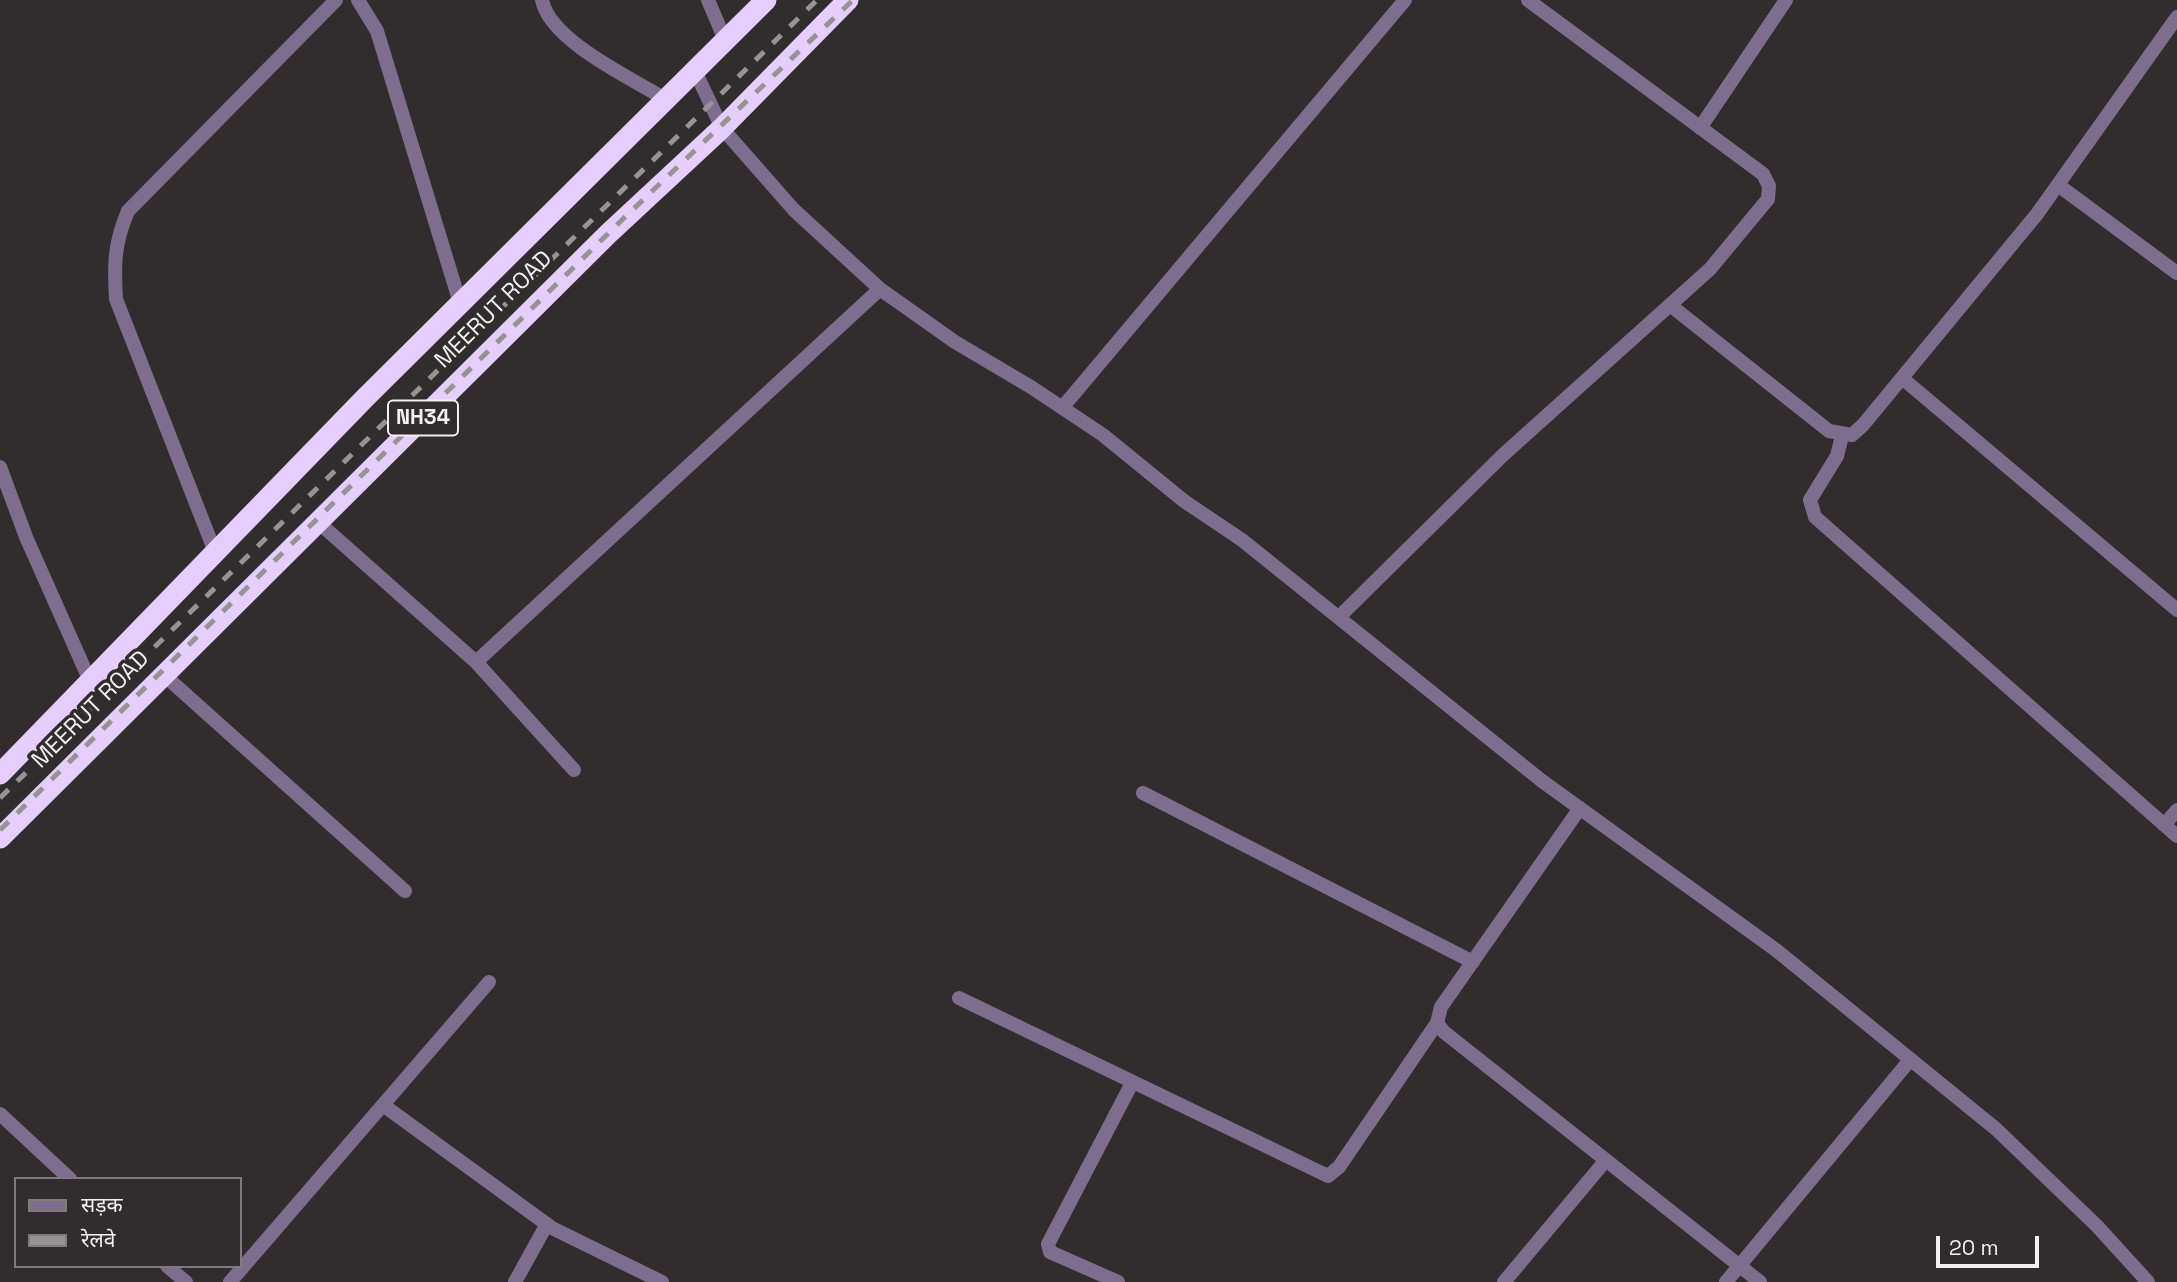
<!DOCTYPE html>
<meta charset="utf-8">
<style>
body{margin:0}
#map{position:relative;width:2177px;height:1282px;overflow:hidden;background:#312d2f;font-family:"Space Grotesk","Noto Sans Devanagari",sans-serif}
canvas{display:block}
.legend{position:absolute;left:14px;top:1177px;width:228px;height:91px;box-sizing:border-box;background:#312d2f;border:2px solid #7f7b7d;margin:0;padding:9px 12px;list-style:none;font-size:21px;color:#f3f0f2}
.legend li{display:flex;align-items:center;gap:14px;height:35px}
.legend b{width:35px;border:2px solid #7f7b7d}
.scale{position:absolute;left:1936px;top:1236px;width:103px;height:32px;box-sizing:border-box;border:4px solid #f3f0f2;border-top:0;padding-left:9px;font-size:21px;line-height:24px;white-space:nowrap;color:#f3f0f2;-webkit-text-stroke:5px #312d2f;paint-order:stroke}
</style>
<div id="map">
<canvas width="2177" height="1282"></canvas>
<ul class="legend">
<li><b style="height:9px;background:#7e6e8d"></b>सड़क</li>
<li><b style="height:9px;background:#979395"></b>रेलवे</li>
</ul>
<div class="scale">20 m</div>
</div>
<script>
const ctx = document.querySelector('canvas').getContext('2d');
ctx.lineJoin = 'round';
function strokePath(path, color, width, dash) {
  ctx.strokeStyle = color;
  ctx.lineWidth = width;
  ctx.lineCap = dash ? 'butt' : 'round';
  ctx.setLineDash(dash || []);
  ctx.stroke(path);
}
function write(font, color, halo, rows, align = 'center') {
  ctx.font = font + ' "Space Grotesk",sans-serif';
  ctx.lineWidth = 7;
  ctx.setLineDash([]);
  ctx.textBaseline = 'middle';
  ctx.strokeStyle = halo;
  ctx.fillStyle = color;
  for (const [text, x, y, turn = 0] of rows) {
    ctx.save();
    ctx.translate(x, y);
    ctx.rotate((+turn || 0) * Math.PI / 180);
    ctx.textAlign = isNaN(turn) ? turn : align;
    if (halo) ctx.strokeText(text, 0, 0);
    ctx.fillText(text, 0, 0);
    ctx.restore();
  }
}
const street = new Path2D(`
 M358 0 377 31 460 303
 M542 0C550 41 631 78 665 99
 M708 0 725 40
 M695 71 722 128 794 210 880 289 955 342 1031 387 1103 435 1184 501 1242 540 1542 781 1776 950 1996 1129 2097 1226 2148 1282
 M1700 128 1786 0
 M2058 185 2177 273
 M1670 305 1829 431 1852 435 1863 425 2037 214 2177 17
 M1902 378 2177 610
 M1062 408 1405 0
 M1842 436 1837 456 1810 500 1815 517 2177 836
 M0 467 26 537 90 681
 M318 522 476 662 574 770
 M215 552 116 299C114 264 114 244 128 211L336 0
 M1339 617 1503 455 1710 269 1768 199 1769 186 1763 174 1528 0
 M476 662 880 289
 M164 675 405 891
 M1143 793 1473 962
 M1580 808 1441 1007 1437 1023 1444 1032 1760 1282
 M2164 825 2177 810
 M959 998 1328 1176 1339 1167 1437 1023
 M383 1105 552 1228 662 1282
 M0 1114 70 1179
 M167 1266 186 1282
 M230 1282 489 982
 M515 1282 547 1224
 M1118 1282 1050 1252 1048 1244 1132 1083
 M1504 1282 1606 1160
 M1726 1282 1910 1060`);
const highway = new Path2D(`
 M0 774 365 398 766 0
 M0 838 608 234 722 128 848 0`);
const rail = new Path2D(`
 M0 798 817 0
 M0 830 625 217 853 0`);
const shields = [
 [423,418,70]
];
const shieldNames = [
 ["NH34",423,418]
];
const streetNames = [
 ["MEERUT ROAD",494,310,-45],
 ["MEERUT ROAD",91,710,-45]
];
strokePath(street, '#7e6e8d', 14);
strokePath(highway, '#e5cefc', 21);
strokePath(rail, '#979395', 5, [12, 12]);
for (const [x, y, w] of shields) {
  const box = new Path2D();
  box.roundRect(x - w / 2, y - 17.5, w, 35, 5);
  ctx.fillStyle = '#312d2f';
  ctx.fill(box);
  strokePath(box, '#f3f0f2', 2);
}
write('bold 21px', '#f3f0f2', null, shieldNames);
write('23px', '#f3f0f2', '#312d2f', streetNames);
</script>
